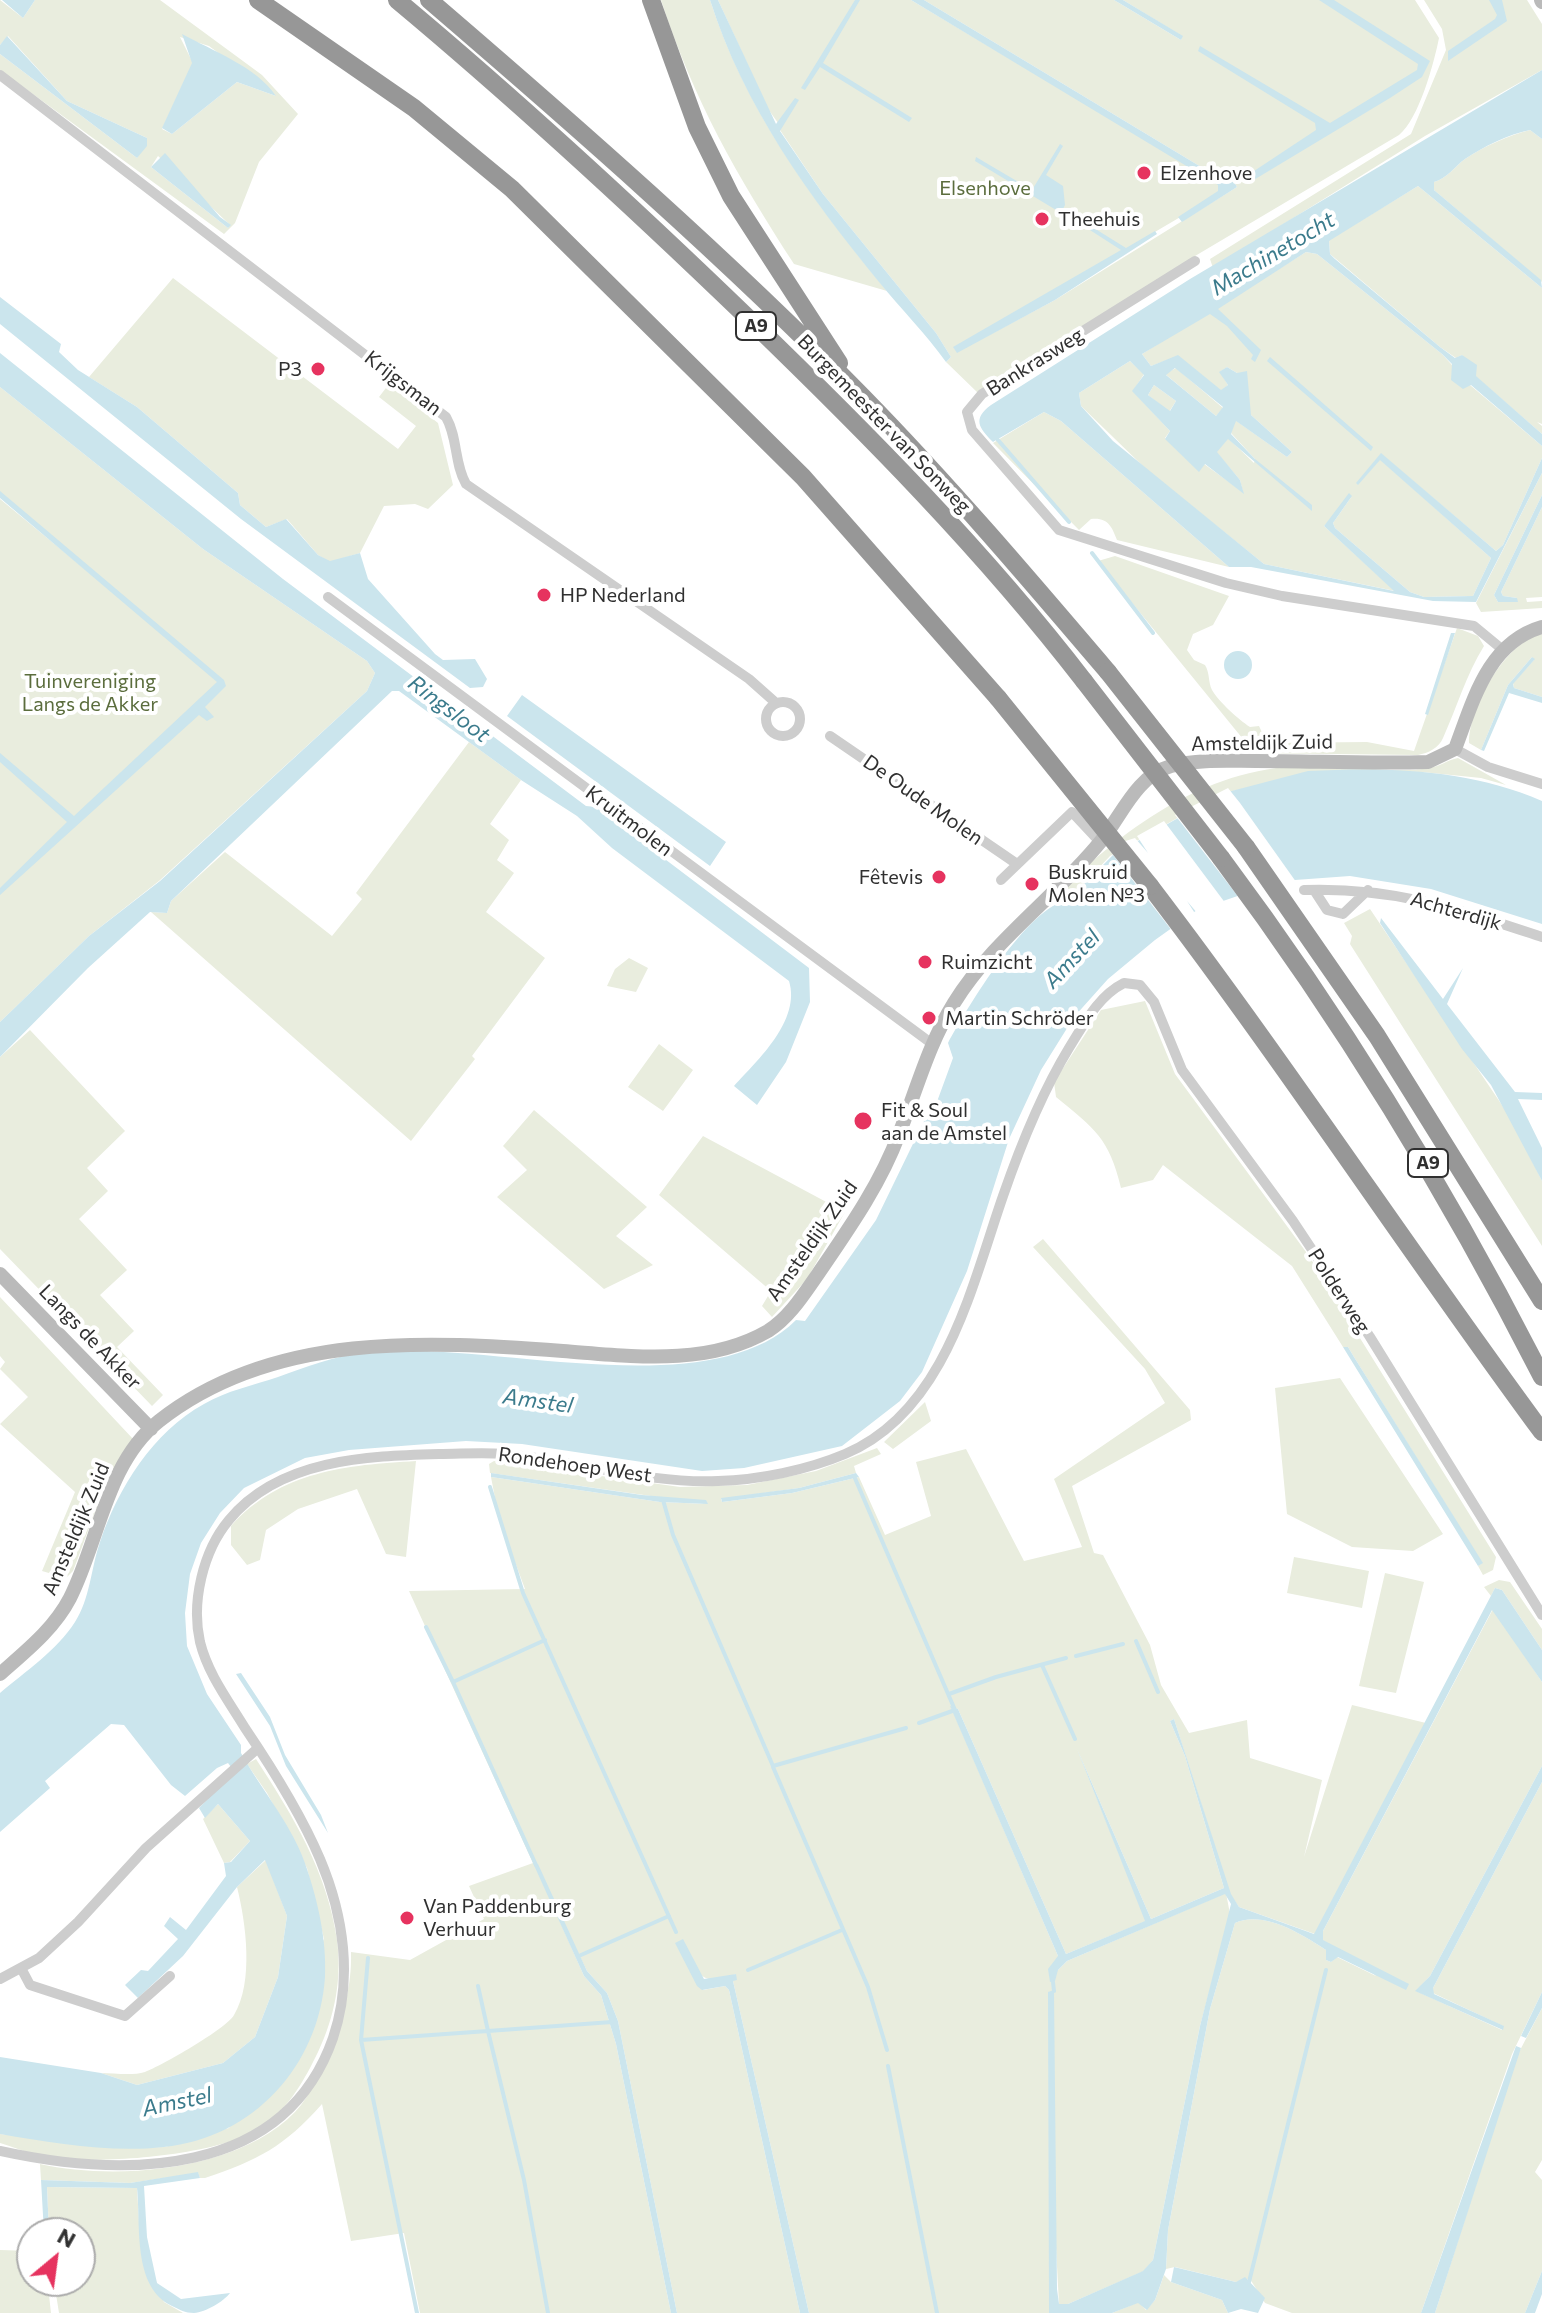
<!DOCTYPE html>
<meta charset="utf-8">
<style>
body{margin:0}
#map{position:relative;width:1542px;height:2313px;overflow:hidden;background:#fff;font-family:Commissioner,sans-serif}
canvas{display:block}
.north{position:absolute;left:16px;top:2217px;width:80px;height:80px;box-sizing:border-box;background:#fff;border:2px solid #acacac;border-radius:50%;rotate:29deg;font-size:22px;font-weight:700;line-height:32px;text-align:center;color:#303030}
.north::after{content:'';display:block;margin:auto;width:28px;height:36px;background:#e6335f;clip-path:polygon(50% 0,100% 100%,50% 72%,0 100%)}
</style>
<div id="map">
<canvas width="1542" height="2313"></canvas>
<div class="north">N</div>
</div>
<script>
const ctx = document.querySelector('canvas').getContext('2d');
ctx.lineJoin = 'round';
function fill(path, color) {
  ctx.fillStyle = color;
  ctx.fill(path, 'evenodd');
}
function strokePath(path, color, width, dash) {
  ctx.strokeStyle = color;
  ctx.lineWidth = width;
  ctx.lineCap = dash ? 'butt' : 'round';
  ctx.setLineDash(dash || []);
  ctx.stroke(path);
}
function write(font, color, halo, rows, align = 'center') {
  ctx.font = font + ' Commissioner,sans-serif';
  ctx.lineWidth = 8;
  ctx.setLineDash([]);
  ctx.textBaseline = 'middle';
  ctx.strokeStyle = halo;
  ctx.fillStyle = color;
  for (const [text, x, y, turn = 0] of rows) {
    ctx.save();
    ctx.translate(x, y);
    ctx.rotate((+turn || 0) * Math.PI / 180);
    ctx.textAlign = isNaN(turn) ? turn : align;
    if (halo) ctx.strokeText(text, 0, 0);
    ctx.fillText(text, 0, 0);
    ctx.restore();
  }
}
const green = new Path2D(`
 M0 0 23 18 35 0H160L262 75 298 114 259 162 235 223 224 234 0 70V54L137 158 147 138 67 101 8 36 0 45ZM180 37 209 46 276 96 237 82 172 134 162 129 193 63ZM158 156 230 225 228 228 151 167Z
 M661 0H710C746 111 814 202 887 291L794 264C737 176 694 101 661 0Z
 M718 0H911L1228 189 961 346 954 347 957 352 1055 300 1237 187 1234 182H1226L924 0H1114L1181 40 1182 36 1123 0H1415L1439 38C1434 63 1419 119 1399 135L1190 259 978 393 946 362 951 357 936 333 823 194 780 130 781 127 768 109Z
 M1424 0H1527L1542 24V70L1425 136 1213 268 1210 259 1411 134 1446 50 1442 29Z
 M1530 130 1542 139V282L1434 190V182C1448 178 1454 167 1465 159 1483 147 1509 135 1530 130Z
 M1418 186 1542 288V424L1537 422 1542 426V434L1475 376 1462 355 1456 358 1440 347 1330 254 1329 240Z
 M1306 252 1317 254 1442 354 1470 385 1542 446V458L1503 545 1496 551 1381 454 1358 484 1380 459 1491 558 1473 596 1424 597 1410 592 1335 528 1333 523 1352 496 1324 526 1395 591 1264 564 1147 470 1081 406 1079 393 1130 361 1144 374 1133 391 1170 431 1165 438 1199 471 1204 464 1243 492 1240 480 1216 452 1228 438 1254 463 1255 459 1231 433 1235 420 1287 457 1292 452 1251 415 1237 373 1227 367 1220 372 1228 385 1221 391 1178 356 1151 366 1142 354Z
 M173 278 398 449 416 426 379 397 389 384 438 423 453 485 428 509 415 504 384 506 360 553 330 562 318 555 287 519 266 527 240 505 238 493 137 407 89 377Z
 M1176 368 1223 408 1216 416 1165 374Z
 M1154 385 1176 401 1169 412 1148 395Z
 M0 387 203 549 367 661 375 673 367 691 159 881 89 936 0 1022V499L149 622 0 495Z
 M1044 412 1061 421 1229 567 1117 540C1112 527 1108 517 1091 519L1079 530 993 443Z
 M1542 473V495L1494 595 1498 602 1517 598 1503 596 1501 592 1542 507V597L1526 598 1527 602 1542 601V608L1481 612 1476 603Z
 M1115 556 1229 596 1213 625 1193 634 1187 650 1194 660 1205 665C1210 673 1208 682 1212 690 1219 702 1238 719 1250 727L1259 726 1267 743 1367 742 1414 751 1457 628 1478 636 1484 646C1466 675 1457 707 1443 738 1439 748 1428 753 1418 755L1249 753 1247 744 1098 561Z
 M1542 634V697L1514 688 1513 683 1534 660 1532 657 1508 685 1481 750 1469 743C1469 707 1505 642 1542 634Z
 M469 742 521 780 490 824 509 840 497 860 514 873 486 912 545 958 472 1056 475 1059 411 1141 151 912 167 913 171 901 225 852 332 936 362 899 356 893Z
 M1458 758 1506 785 1481 778 1422 772 1319 771 1220 794 1110 856 1068 901 1046 904C1116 836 1193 773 1295 766 1338 762 1388 775 1429 768 1439 767 1447 760 1458 758Z
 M1370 909 1512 1120 1542 1181V1246L1350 944 1352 936 1344 923Z
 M629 958 648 968 636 992 607 986 615 969Z
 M1145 1001 1175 1074 1309 1256 1496 1557 1493 1570 1483 1575 1478 1566 1482 1563 1354 1357 1348 1347H1343L1292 1266 1163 1165 1153 1180 1121 1188C1109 1138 1095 1129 1056 1097L1054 1082 1101 1010Z
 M30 1030 125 1131 87 1168 108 1191 79 1219 127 1270 100 1295 134 1331 117 1347 163 1395 152 1406 0 1249V1057Z
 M659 1044 693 1070 663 1111 628 1087Z
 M534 1110 647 1207 616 1236 653 1265 604 1289 497 1197 527 1170 503 1146Z
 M703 1136 845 1212 807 1279 772 1317 762 1306 771 1291 659 1195Z
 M1043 1239 1190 1410 1191 1420 1072 1486 1094 1553 1103 1555 1150 1645 1161 1685 1189 1733 1247 1720 1250 1758 1322 1780 1304 1857 1352 1705 1426 1723 1315 1934 1239 1907 1230 1894 1174 1719 1170 1721 1185 1756 1224 1888 1151 1919 1077 1749 1146 1921 1066 1954 958 1709 951 1707 1058 1956V1970L1067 1961 1226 1893 1230 1914 1200 2026 1153 2260 1144 2271 1068 2304H1059L1056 2247H1050L1049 2313H809L733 1981 736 1974C722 1978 709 1985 698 1972L703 1990 725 1986 729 1990 800 2313H677L618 2021 607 1993 587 1971 534 1863 584 1976 601 1995 616 2044 671 2313H420L404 2233 351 2241 322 2104C284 2147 258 2160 205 2178H200L198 2173 130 2183 41 2180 40 2164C116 2181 238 2171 295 2112 312 2094 321 2069 330 2047 343 2016 352 1987 351 1952L410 1960 484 1919 469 1886 533 1863 409 1591 525 1589 499 1519 491 1477 660 1502 707 1504 490 1473 489 1464 494 1461 680 1487 747 1485 816 1471 877 1448 881 1454 854 1466 856 1473 799 1488 721 1499 722 1502 792 1493 859 1477 885 1535 931 1516 916 1462 966 1449 1024 1561 1082 1547 1054 1479 1165 1403 1145 1369 1033 1247Z
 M0 1297 134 1440 103 1491 73 1571 66 1578 42 1571 75 1492 0 1424 28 1397 0 1369 5 1362 0 1356Z
 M1340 1378 1443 1534 1413 1551 1352 1547 1287 1514 1275 1388Z
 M925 1402 931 1421 893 1449 884 1442Z
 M416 1461 406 1557 386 1554 357 1489 298 1509 266 1530 260 1560 247 1565 231 1545V1526C280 1471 347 1465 416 1461Z
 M1294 1557 1369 1571 1362 1608 1287 1593Z
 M1385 1573 1424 1582 1396 1693 1359 1686Z
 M1499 1580 1510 1582 1542 1629V1650L1502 1590 1495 1588 1491 1596 1484 1587Z
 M1493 1609 1542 1682V1766L1430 1976 1416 1991 1502 2030 1503 2026 1433 1993V1988L1542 1782V1992L1512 2054 1421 2313H1292L1265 2303 1250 2279 1236 2282 1175 2267 1166 2269 1168 2230 1210 2009 1235 1923C1263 1910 1302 1934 1326 1950V1960L1331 1962 1337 1957 1376 1976 1361 1961 1322 1940 1323 1931Z
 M256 1759C293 1816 327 1871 337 1940 342 1979 335 2016 318 2052 305 2079 290 2106 265 2125 224 2156 103 2164 52 2158 35 2156 17 2148 0 2143V2134L118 2148 165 2147 229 2128 324 1939 307 1868 267 1793 247 1764Z
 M218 1804 250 1841 230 1862 224 1863 203 1819Z
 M266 1860 287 1916 278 1977 255 2037 223 2063 137 2085 101 2073C114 2073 132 2076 145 2072 161 2066 226 2029 234 2015 254 1982 246 1923 237 1887Z
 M1542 2008V2160L1535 2172 1542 2180V2271L1525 2313H1435L1517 2056Z
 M47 2187 137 2188 140 2239 164 2302 183 2313H59L56 2294 49 2295 51 2313H0V2250L32 2251V2281H48V2285L52 2281H80V2233H49Z
 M1164 2275 1171 2282 1222 2300 1228 2313H1112L1139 2302 1146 2310 1155 2300Z`);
const water = new Path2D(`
 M2 0H35L23 18Z
 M710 0H718L776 124 795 98 799 100 780 131 823 194 936 333 951 357 946 362C926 334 901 309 879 282 809 196 744 107 710 0Z
 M855 0H860L823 63 912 118 909 122 820 67 805 90 801 88Z
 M911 0H924L1226 182H1234L1237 187 1182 222 1178 217 1218 191V185Z
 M1114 0H1123L1183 36 1181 40Z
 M1319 0H1334L1430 61 1422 77 1390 98 1252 181 1245 177 1316 130 1315 123 1198 51 1200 46 1330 123 1417 70 1418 64Z
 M1489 0H1502L1507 21 1448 61V51L1495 19 1497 15Z
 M182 34C211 50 257 67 276 96L237 82 172 134 162 128 192 63Z
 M7 36 67 101 147 138V146L137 158 0 54V45Z
 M1542 70V139L1530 130C1509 134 1483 147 1465 159 1454 167 1448 178 1434 182V190L1541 280 1542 288 1418 186 1329 241 1330 254 1335 259 1440 347 1455 358 1462 355 1477 365 1476 376 1542 434V446L1471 385 1463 389 1451 380 1452 364 1442 354 1317 254 1306 252 1218 309 1261 350 1255 362 1251 359 1253 355 1227 326 1210 314 1142 354 1151 366 1178 355 1221 390 1228 385 1219 372 1227 367 1237 373 1247 371 1251 415 1292 452 1287 457 1236 421 1231 434 1255 459 1312 505V511L1228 439 1217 452 1240 480 1244 494 1205 464 1199 472 1165 439 1170 431 1132 391 1144 375 1130 361 1079 393 1081 406 1113 441 1264 564 1394 591 1324 526 1349 493 1352 496 1333 523 1335 528 1410 592 1424 597 1473 596 1491 558 1380 460 1358 485 1356 483 1381 453 1496 551 1503 545 1542 458V473L1476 602 1433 601 1251 567H1229L1061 421 1044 412 993 442C979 428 972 419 991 405L1190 279ZM1175 368 1223 407 1216 416 1166 375ZM1154 385 1176 401 1170 411 1148 395Z
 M1060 144 1063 146 1046 175 1063 186 1065 205 1061 213 975 161 976 157 1032 190Z
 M165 153 220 217 231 225 228 228 151 167Z
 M1081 220 1126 248 1155 231 1157 234 1055 300 957 353 953 347 1121 250 1079 223Z
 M0 297 61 344 59 352 78 370 137 407 238 493 240 505 266 527 286 519 318 555 330 561 360 553 368 579 435 654 443 660 475 659 487 679 483 687 470 688 241 519 0 324Z
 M0 353 283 579 586 806 596 807 809 968 810 1002 786 1062 757 1105 734 1086C758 1060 801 1020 789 981L612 848 577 816 521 780 399 691H392L171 901 167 913 150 912 88 968 0 1057V1022L89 936 160 881 367 691 375 673 367 661 203 549 0 387Z
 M1270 357 1373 447 1371 451 1267 361Z
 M0 491 224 680 226 686 205 707 214 717 207 721 199 715 0 895V888L67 822 0 762V753L74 816 217 682 0 498Z
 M1542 495V507L1501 592 1503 596 1517 598 1518 602H1498L1494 595Z
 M1451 633H1455L1428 715 1425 714Z
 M1224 665a14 14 0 1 1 28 0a14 14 0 1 1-28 0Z
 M1532 657 1535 659 1513 684 1514 688 1542 697V703L1509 693 1484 751 1481 750 1508 685Z
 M522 695 726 842 710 866 507 716Z
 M1308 771C1388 767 1469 769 1542 801V924L1431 889 1350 876 1281 881 1197 910 1155 940 1108 979 1074 1017 1041 1070 1009 1139 967 1271 922 1372 900 1401 842 1446 744 1468 702 1471 522 1444 466 1441 349 1450 305 1458 244 1488 220 1513 201 1543 190 1574 185 1613 187 1646 207 1694 241 1745V1753C262 1791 294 1827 307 1869 318 1902 327 1941 325 1977 319 2066 253 2138 164 2147 111 2153 52 2143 0 2134V2057L101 2073 137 2085 223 2063 255 2037 278 1977 287 1916 265 1860 237 1887 183 1956 138 1998 125 1985 141 1970 148 1971 178 1939 164 1926 170 1917 186 1930 226 1876 224 1863 231 1862 250 1841 218 1804 205 1818 199 1808 234 1771 228 1763 217 1768 185 1796 171 1785 124 1725 111 1724 45 1781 50 1788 0 1832V1693C25 1672 57 1650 75 1622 90 1599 91 1568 100 1542 118 1488 153 1432 204 1404 226 1391 254 1385 278 1377 305 1367 336 1356 365 1352 482 1339 708 1408 796 1320L805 1321 876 1220 926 1117 931 1118 953 1058 948 1043C967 1008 1028 906 1068 900L1121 847 1136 842 1220 794Z
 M1381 918 1443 999 1463 968 1447 1004 1515 1092 1542 1093V1100L1518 1099 1542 1148V1181L1491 1085 1462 1049 1380 923Z
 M1343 1347H1348L1354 1357 1483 1563 1478 1566Z
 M491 1473 642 1495 706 1500 708 1504 660 1502 491 1477Z
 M856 1473 859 1477 792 1493 722 1502 721 1498 799 1488Z
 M1495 1588 1502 1590 1542 1650V1682L1492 1610 1323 1931V1940L1409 1984 1406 1990 1338 1957 1331 1962 1326 1960V1950C1302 1934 1263 1910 1235 1923L1210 2009 1168 2230 1166 2269 1155 2300 1147 2310 1138 2303 1112 2313H1049L1048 1992 1054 1990 1057 2289 1059 2304H1068L1143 2271 1153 2260 1200 2026 1231 1904 1225 1894 1067 1961 1058 1970 1055 1981 1050 1982 1048 1969 1058 1956 950 1706 958 1709 1066 1954 1145 1921 1077 1749 1151 1919 1224 1888 1185 1756 1170 1721 1174 1719 1231 1894 1239 1907 1314 1934Z
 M241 1673 270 1717 285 1755 321 1815 328 1833 286 1766 270 1726 236 1674Z
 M1542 1766V1782L1433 1988 1434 1994 1504 2026 1503 2030 1415 1991 1430 1976Z
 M533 1863 538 1864 587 1971 607 1993 618 2021 677 2313H671L616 2044 601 1995 584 1976Z
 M683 1939 704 1979 736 1974 737 1980 733 1981 809 2313H800L729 1990 725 1986 702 1990 697 1986 675 1943Z
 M1542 1992V2008L1526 2038 1521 2036Z
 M1516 2046 1521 2048 1435 2313H1421Z
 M198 2172 200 2178 144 2186 147 2237 157 2283 181 2299 230 2293C223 2302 206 2312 194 2313 184 2313 181 2310 172 2306 132 2287 141 2225 137 2188L47 2187 49 2233H44L41 2180 130 2183Z
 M1174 2267 1236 2282 1245 2277 1265 2298 1258 2313 1241 2309 1228 2313 1222 2300 1171 2282Z
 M1542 2271V2294L1535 2313H1525Z`);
const pier = new Path2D(`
 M1228 788 1240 803 1299 886 1281 885 1240 899 1175 815Z
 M1164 821 1226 904 1198 914 1187 901 1196 915 1173 932 1110 851 1119 843 1135 838 1148 853 1137 836Z`);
const stream = new Path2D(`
 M998 440 1069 522
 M1092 553 1153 633
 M854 1476 955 1710 919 1723
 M490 1487 523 1593 676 1932
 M663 1500 673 1535 773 1766 906 1728
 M426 1627 453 1682 545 1640
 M1136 1641 1158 1692
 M1076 1656 1123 1644
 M1042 1665 1075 1739
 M453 1682 536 1865
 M949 1694 996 1677 1066 1658
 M773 1767 868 1987 887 2050
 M581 1955 669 1916
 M748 1970 842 1930
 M1053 1982 1054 1991
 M361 2040 368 1958
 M888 2066 937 2313
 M1249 2282 1326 1970
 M417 2313 361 2040 488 2031 478 1986
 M548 2313 524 2180 488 2031 612 2022`);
const street = new Path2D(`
 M0 75 446 417C458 438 454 463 466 484L749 679 776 703
 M1195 261 982 394 967 412 972 430 1059 530 1226 583 1282 596 1474 626 1503 650
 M328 597 931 1043
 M766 719a17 17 0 1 1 34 0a17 17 0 1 1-34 0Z
 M830 736 1017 864
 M1455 749 1488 767 1542 784
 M1001 880 1072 812 1100 842
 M1304 890C1395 887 1457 909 1542 937
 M1314 890 1327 910 1343 914 1368 890
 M21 1968 30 1985 125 2016 170 1976
 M0 1979 39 1958 78 1922 146 1848 258 1748
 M0 2151C123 2178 284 2179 333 2038 353 1979 344 1916 320 1859 301 1814 272 1768 245 1728 228 1700 208 1674 200 1642 191 1602 203 1551 229 1520 279 1459 367 1456 439 1454 460 1454 483 1452 504 1454 575 1460 646 1484 718 1481 759 1480 807 1470 845 1454 945 1412 971 1288 1003 1196 1021 1144 1041 1094 1069 1048 1084 1024 1098 996 1124 983L1140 985 1154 1002 1182 1070 1293 1221 1370 1337 1542 1615`);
const secondary = new Path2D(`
 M1541 0 1542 2
 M0 1274 151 1429
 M0 1674C26 1651 54 1629 70 1598 99 1541 106 1463 159 1421 273 1331 428 1341 563 1351 630 1356 706 1367 768 1331 789 1318 804 1294 818 1274 848 1230 880 1185 899 1134 917 1089 928 1045 954 1003 993 940 1055 898 1101 841 1122 815 1136 776 1171 766 1198 759 1229 761 1256 761 1313 761 1371 764 1428 762L1455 749C1473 702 1487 643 1542 627`);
const highway = new Path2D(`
 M258 0 414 108 512 189 803 477 998 698
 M397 0C518 101 634 208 747 317 866 432 983 550 1084 681
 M429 0C577 127 725 257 862 396 948 484 1028 578 1108 672
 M651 0 697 127 731 196 839 363
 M1246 847 1377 1036 1542 1301
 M1221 858C1345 1024 1448 1192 1542 1377
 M1150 886C1286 1064 1409 1252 1542 1432`);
const highwayBridge = new Path2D(`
 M1108 672 1246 847
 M1084 681 1221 858
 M998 698 1150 886`);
const markers = [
 [1144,173,8,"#e6335f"],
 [1042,219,8,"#e6335f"],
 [318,369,8,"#e6335f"],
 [544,595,8,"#e6335f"],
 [939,877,8,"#e6335f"],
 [1032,884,8,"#e6335f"],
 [925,962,8,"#e6335f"],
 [929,1018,8,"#e6335f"],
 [863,1121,10,"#e6335f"],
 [407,1918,8,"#e6335f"]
];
const shields = [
 [756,326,40],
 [1428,1163,40]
];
const shieldNames = [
 ["A9",756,326],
 ["A9",1428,1163]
];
const poiNames = [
 ["Elzenhove",1160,173],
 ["Theehuis",1058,219],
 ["P3",302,369,"right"],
 ["HP Nederland",560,595],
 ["Buskruid",1048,872],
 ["Molen №3",1048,895],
 ["Fêtevis",923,877,"right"],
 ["Ruimzicht",941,962],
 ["Martin Schröder",945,1018],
 ["Fit & Soul",881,1110],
 ["aan de Amstel",881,1133],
 ["Van Paddenburg",423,1906],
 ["Verhuur",423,1929]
];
const parkNames = [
 ["Elsenhove",985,188],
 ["Tuinvereniging",90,681],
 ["Langs de Akker",90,704]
];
const streetNames = [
 ["Bankrasweg",1035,362,-32],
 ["Krijgsman",403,383,38],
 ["Burgemeester van Sonweg",884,424,46],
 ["Amsteldijk Zuid",1262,743,-1],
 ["De Oude Molen",923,800,35],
 ["Kruitmolen",629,821,37],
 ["Achterdijk",1456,911,16],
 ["Amsteldijk Zuid",812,1241,-55],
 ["Polderweg",1339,1291,57],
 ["Langs de Akker",90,1337,46],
 ["Rondehoep West",575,1465,8],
 ["Amsteldijk Zuid",76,1529,-67]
];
const waterNames = [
 ["Machinetocht",1273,254,-31],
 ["Ringsloot",449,709,37],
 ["Amstel",1072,959,-47],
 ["Amstel",538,1401,8],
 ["Amstel",177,2102,-12]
];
fill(green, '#e9edde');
fill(water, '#cbe5ed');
fill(pier, '#fff');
strokePath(stream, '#cbe5ed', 4);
strokePath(street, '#cdcdcd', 10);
strokePath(secondary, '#bababa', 14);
strokePath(highway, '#979797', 18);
strokePath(highwayBridge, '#979797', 18);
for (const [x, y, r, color] of markers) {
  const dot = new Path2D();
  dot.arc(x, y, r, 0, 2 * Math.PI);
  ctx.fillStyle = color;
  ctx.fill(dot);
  strokePath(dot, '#fff', 3);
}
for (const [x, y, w] of shields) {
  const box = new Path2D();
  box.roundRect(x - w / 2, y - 14, w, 28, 6);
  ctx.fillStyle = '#fff';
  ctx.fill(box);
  strokePath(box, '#303030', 2);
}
write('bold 18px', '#303030', null, shieldNames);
write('20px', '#303030', '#fff', poiNames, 'left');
write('20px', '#5b6d3d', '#fff', parkNames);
write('20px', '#303030', '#fff', streetNames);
write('italic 22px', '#3b7b8c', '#fff', waterNames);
</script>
